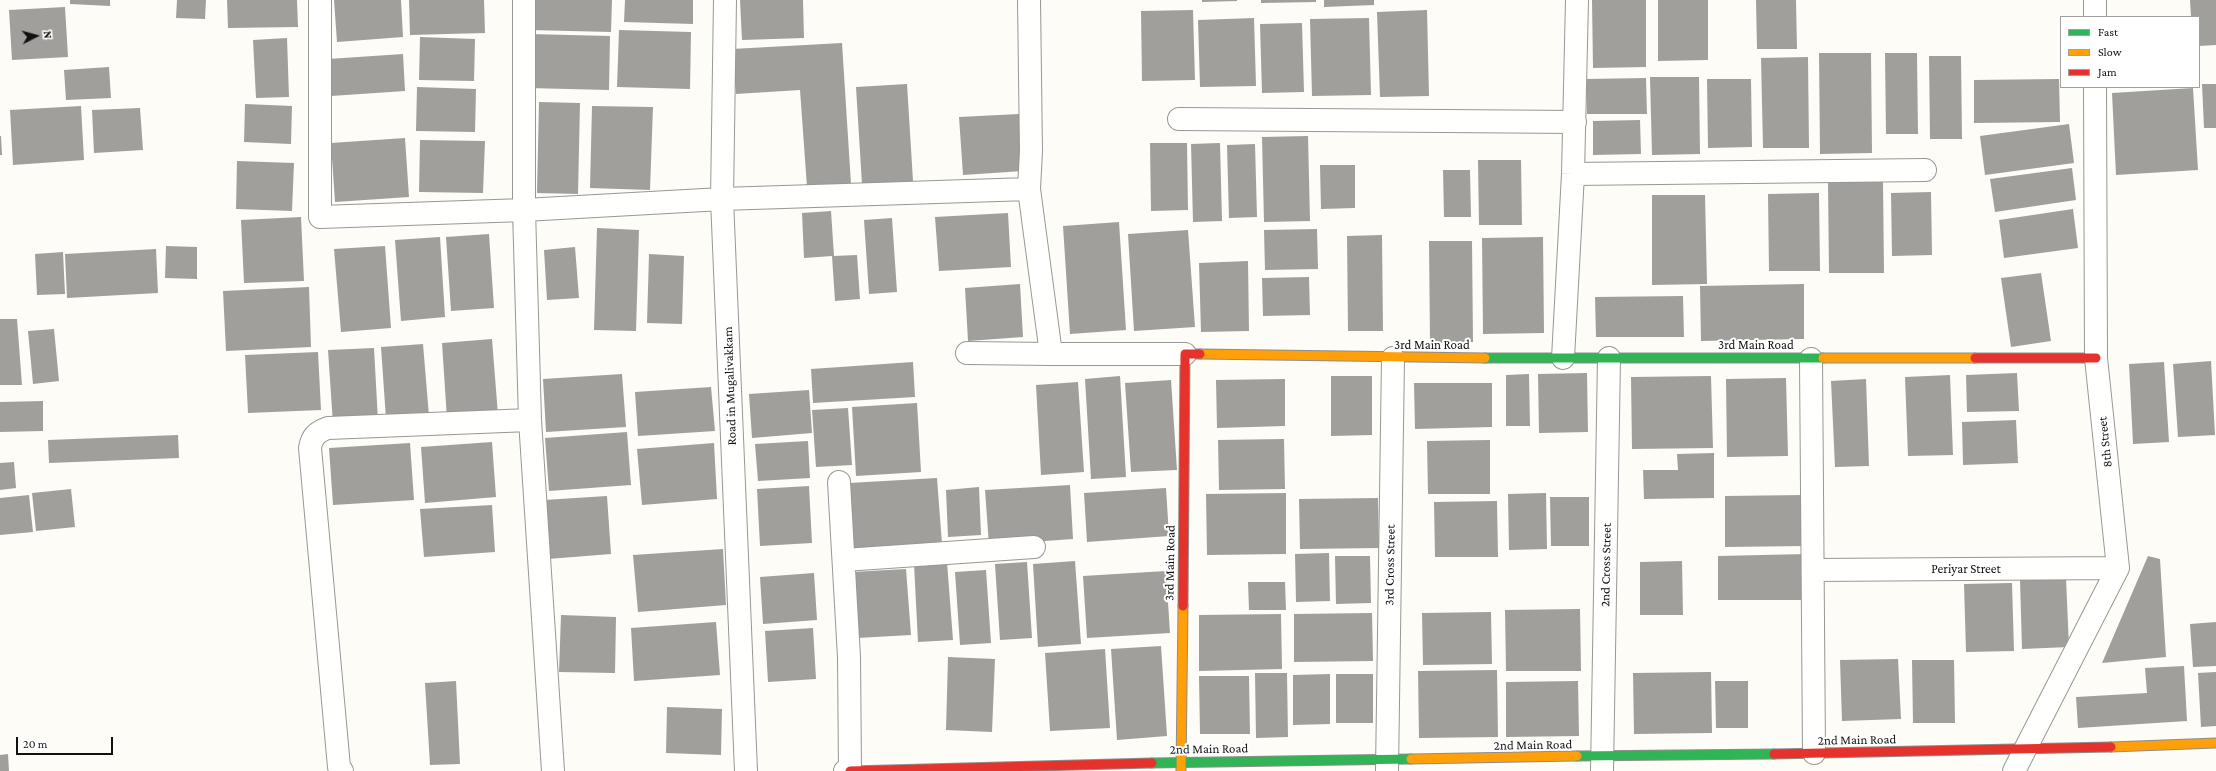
<!DOCTYPE html>
<style>
body{margin:0}
#map{position:relative;width:2216px;height:771px;overflow:hidden;background:#fdfcf7;font-family:"Crimson Pro",serif}
canvas{display:block}
.legend{position:absolute;left:2060px;top:16px;width:140px;height:72px;box-sizing:border-box;background:#fff;border:1px solid #a0a0a0;margin:0;padding:5px 7px;list-style:none;font-size:12px;color:#111}
.legend li{display:flex;align-items:center;gap:8px;height:20px}
.legend b{width:20px;border:1px solid #a0a0a0}
.north{position:absolute;left:16px;top:16px;width:40px;height:40px;-webkit-text-stroke:3px #fff;paint-order:stroke;rotate:84deg;font-size:11px;font-weight:700;line-height:16px;text-align:center;color:#111}
.north::after{content:'';display:block;margin:auto;width:14px;height:18px;background:#111;clip-path:polygon(50% 0,100% 100%,50% 72%,0 100%)}
.scale{position:absolute;left:16px;top:737px;width:97px;height:18px;box-sizing:border-box;border:2px solid #111;border-top:0;padding-left:5px;font-size:12px;line-height:14px;white-space:nowrap;color:#111;-webkit-text-stroke:3px #fff;paint-order:stroke}
</style>
<div id="map">
<canvas width="2216" height="771"></canvas>
<ul class="legend">
<li><b style="height:5px;background:#30b455"></b>Fast</li>
<li><b style="height:5px;background:#ff9f0a"></b>Slow</li>
<li><b style="height:5px;background:#e5322d"></b>Jam</li>
</ul>
<div class="north">N</div>
<div class="scale">20 m</div>
</div>
<script>
const ctx = document.querySelector('canvas').getContext('2d');
ctx.lineJoin = 'round';
function fill(path, color) {
  ctx.fillStyle = color;
  ctx.fill(path, 'evenodd');
}
function strokePath(path, color, width, dash) {
  ctx.strokeStyle = color;
  ctx.lineWidth = width;
  ctx.lineCap = dash ? 'butt' : 'round';
  ctx.setLineDash(dash || []);
  ctx.stroke(path);
}
function write(font, color, halo, rows, align = 'center') {
  ctx.font = font + ' "Crimson Pro",serif';
  ctx.lineWidth = 4;
  ctx.setLineDash([]);
  ctx.textBaseline = 'middle';
  ctx.strokeStyle = halo;
  ctx.fillStyle = color;
  for (const [text, x, y, turn = 0] of rows) {
    ctx.save();
    ctx.translate(x, y);
    ctx.rotate((+turn || 0) * Math.PI / 180);
    ctx.textAlign = isNaN(turn) ? turn : align;
    if (halo) ctx.strokeText(text, 0, 0);
    ctx.fillText(text, 0, 0);
    ctx.restore();
  }
}
const building = new Path2D(`
 M70 0H110V6L70 4Z
 M177 0H206L205 19 176 18Z
 M227 0H297L298 27 228 28Z
 M334 0H401L403 37 337 42Z
 M409 0H484L485 33 410 35Z
 M530 0H612L611 32 529 30Z
 M625 0H693V24L624 22Z
 M740 0H803L804 38 742 40Z
 M1202 0H1237V1L1202 2Z
 M1261 0H1316V2L1261 3Z
 M1324 0H1374V5L1324 7Z
 M1592 0H1646V67L1593 68Z
 M1658 0H1708V60L1658 61Z
 M1756 0H1796L1797 49H1757Z
 M2190 0H2216V45L2199 46V17H2191Z
 M65 7 68 57 12 60 9 10Z
 M1193 10 1195 80 1142 81 1141 11Z
 M1427 10 1429 96 1380 97 1377 12Z
 M1254 18 1256 86 1200 87 1198 20Z
 M1369 18 1371 95 1312 96 1310 19Z
 M1302 23 1304 92 1262 93 1260 24Z
 M619 30 691 32 690 89 617 87Z
 M529 34 610 36 609 90 528 88Z
 M420 37 475 39 474 81 419 80Z
 M287 38 289 97 256 98 253 40Z
 M842 43 851 184 807 187 800 90 736 94 732 49Z
 M1819 53H1871L1872 153 1820 154Z
 M1885 53H1917L1918 134H1886Z
 M403 54 405 91 331 96 328 59Z
 M1929 56H1961L1962 139H1930Z
 M1808 57 1809 148H1763L1761 58Z
 M109 67 111 98 66 100 64 70Z
 M1650 77H1699L1700 154 1652 155Z
 M1646 78 1647 114H1587L1586 79Z
 M1707 79H1751L1752 147 1708 148Z
 M2059 79 2060 122 1974 123V80Z
 M907 84 913 181 862 184 856 87Z
 M2202 84H2216V128H2204Z
 M417 87 476 89 475 132 416 131Z
 M2193 88 2198 170 2116 175 2112 93Z
 M539 102 580 103 578 194 537 193Z
 M245 104 292 106 291 144 244 142Z
 M81 106 84 160 13 165 10 110Z
 M592 106 653 107 650 190 590 188Z
 M140 108 143 150 94 153 92 110Z
 M1019 114 1023 171 963 175 959 117Z
 M1640 120 1641 154 1593 155V121Z
 M2069 124 2074 163 1985 175 1980 136Z
 M0 136H1L2 155H0Z
 M1308 136 1310 221 1264 222 1262 137Z
 M405 138 409 197 335 202 331 143Z
 M420 140 485 141 483 193 419 192Z
 M1150 143H1187L1188 210 1151 211Z
 M1220 143 1222 221 1193 222 1191 144Z
 M1255 144 1257 217 1229 218 1227 145Z
 M1478 160H1521L1522 225H1479Z
 M237 161 294 163 292 211 236 209Z
 M1320 165H1355V208L1321 209Z
 M2072 168 2076 200 1995 212 1990 179Z
 M1443 170H1470L1471 217H1444Z
 M1828 182H1883L1884 273H1829Z
 M1931 192 1932 255 1892 256 1891 193Z
 M1819 193 1820 271H1769L1768 194Z
 M1652 195H1705L1707 284 1652 285Z
 M2073 209 2078 248 2004 258 1999 220Z
 M831 211 834 256 857 255 860 299 835 301 832 256 804 258 802 213Z
 M1008 213 1011 267 939 271 935 217Z
 M301 217 304 281 244 283 241 220Z
 M892 218 897 292 869 294 864 220Z
 M1119 222 1126 330 1070 334 1063 226Z
 M597 228 639 230 636 331 594 330Z
 M1317 229 1318 269 1265 270 1264 230Z
 M1188 230 1195 327 1134 331 1128 234Z
 M489 234 494 308 451 311 446 237Z
 M1382 235 1383 331H1348L1347 236Z
 M440 237 445 317 401 321 395 240Z
 M1543 237 1544 333 1483 334 1482 238Z
 M1429 241H1472L1473 342 1430 343Z
 M166 246 197 247V279L165 278Z
 M385 246 391 328 341 332 334 249Z
 M575 247 579 298 547 300 544 250Z
 M156 249 158 293 67 298 65 254Z
 M63 252 65 294 37 295 35 254Z
 M649 254 684 256 682 324 647 323Z
 M1248 261 1249 331 1201 332 1199 263Z
 M2041 273 2051 341 2011 347 2001 278Z
 M1309 277 1310 315 1263 316 1262 278Z
 M1020 284 1023 337 968 341 965 288Z
 M1804 284V339L1701 341 1700 286Z
 M309 287 311 347 226 351 223 291Z
 M1683 296 1684 337H1596L1595 297Z
 M0 319H17L22 385H0Z
 M54 329 59 381 33 384 28 331Z
 M492 339 498 415 447 419 442 343Z
 M423 344 429 416 386 419 381 347Z
 M374 348 378 421 333 424 328 350Z
 M318 352 321 410 248 413 245 355Z
 M2211 361 2215 435 2178 437 2173 364Z
 M913 362 915 397 813 403 811 369Z
 M2164 362 2169 442 2133 444 2129 364Z
 M1587 373 1588 432 1539 433 1538 374Z
 M2017 373 2019 411 1967 412 1966 375Z
 M622 374 626 427 546 432 543 379Z
 M1529 374 1530 426H1506V375Z
 M1950 375 1953 455 1908 456 1905 377Z
 M1120 376 1126 477 1091 479 1085 379Z
 M1331 376H1372V435L1331 436Z
 M1711 376 1713 448 1632 449 1631 377Z
 M1786 378 1788 456 1727 457 1726 379Z
 M1285 379V426L1217 428 1216 380Z
 M1866 379 1869 466 1835 467 1831 381Z
 M1171 380 1177 470 1131 472 1125 383Z
 M1078 382 1084 472 1041 475 1036 385Z
 M1414 383H1492V427L1415 429Z
 M711 387 715 431 638 436 635 392Z
 M809 390 812 433 752 438 749 394Z
 M43 401V431L0 432V402Z
 M917 403 921 472 856 476 852 407Z
 M848 408 852 465 816 467 812 410Z
 M2016 420 2018 463 1963 465 1962 422Z
 M627 432 631 485 549 491 545 438Z
 M178 435 179 458 49 463 48 440Z
 M1284 439 1285 489 1219 490 1218 440Z
 M1490 440V494H1428L1427 441Z
 M808 441 810 478 758 481 755 444Z
 M492 442 496 497 425 503 421 447Z
 M410 443 414 500 333 505 329 448Z
 M714 443 717 499 642 505 637 449Z
 M1714 453V498L1644 499 1643 470H1678L1677 454Z
 M14 462 16 488 0 490V463Z
 M937 478 942 544 853 550 849 483Z
 M1070 485 1073 539 989 545 985 490Z
 M809 486 812 543 760 546 757 489Z
 M979 487 981 535 948 537 946 490Z
 M1166 488 1169 536 1087 542 1084 493Z
 M71 489 75 527 36 531 32 493Z
 M1286 493V554L1207 555 1206 494Z
 M1546 493 1547 549 1509 550 1508 494Z
 M29 495 33 532 0 535V498Z
 M1804 495 1805 546 1725 547V496Z
 M607 496 611 554 548 559 544 500Z
 M1550 497H1589V546H1551Z
 M1378 498 1379 548 1300 549 1299 499Z
 M1497 501 1498 557H1435L1434 502Z
 M492 505 495 552 424 557 420 509Z
 M723 549 726 605 638 612 633 555Z
 M1329 553 1330 601 1296 602 1295 554Z
 M1807 554V600H1718V556Z
 M1335 556H1370L1371 603 1336 604Z
 M2148 556 2160 559 2166 657 2102 663Z
 M1075 561 1081 644 1038 647 1033 564Z
 M1682 561 1683 615H1640V562Z
 M947 562 953 640 918 642 914 564Z
 M1027 562 1032 638 1000 640 995 564Z
 M906 569 911 635 857 638 852 572Z
 M986 570 991 643 960 645 955 572Z
 M1166 571 1170 633 1087 638 1083 576Z
 M814 573 817 620 763 624 760 577Z
 M2066 578 2069 647 2022 649 2020 580Z
 M1248 582H1285L1286 610H1249Z
 M2012 583 2014 651 1966 652 1964 584Z
 M1580 609 1581 671H1506L1505 610Z
 M1491 612 1492 664 1423 665 1422 613Z
 M1372 613 1373 661 1294 662V614Z
 M1281 614 1282 669 1199 671V615Z
 M561 615 616 617 615 673 559 672Z
 M716 622 720 675 634 681 631 628Z
 M2216 622V666L2193 667 2190 624Z
 M813 628 816 679 768 682 765 631Z
 M1161 646 1167 736 1117 740 1111 649Z
 M1105 649 1110 728 1050 731 1045 653Z
 M948 657 995 659 992 732 946 730Z
 M1898 659 1901 719 1842 721 1840 660Z
 M1912 660H1954L1955 723H1913Z
 M2184 666 2187 721 2078 728 2076 697 2147 693 2145 668Z
 M1497 670 1498 737 1419 738 1418 671Z
 M1711 672 1712 733 1634 734 1633 673Z
 M2216 672V726L2201 727 2198 673Z
 M1255 673H1287L1288 737 1256 738Z
 M1330 674V724L1293 725V675Z
 M1336 674H1373V723H1336Z
 M1199 676H1249L1250 734H1200Z
 M456 681 460 764 430 765 425 683Z
 M1578 681 1579 736 1506 737V682Z
 M1715 681H1748V728H1716Z
 M667 707 722 709 721 755 666 753Z
 M8 754 9 771H0V755Z`);
const street = new Path2D(`
 M320 0V217L524 210 722 199 1029 189 1051 354H1185
 M524 0V210L530 420
 M725 0 722 199 746 771
 M1029 0 1031 151 1029 189
 M2095 0V17
 M1179 119 1575 122
 M1573 174 1925 170
 M967 353 1051 354
 M1563 358 1573 174 1577 0
 M1811 359 1814 753
 M839 482 849 657 850 771H845
 M844 560 1034 547
 M1813 570 2118 568
 M342 771 339 767 310 448C312 436 317 432 328 428L530 420 553 771
 M1387 771 1393 358
 M1602 771 1609 358
 M2014 771 2118 568 2096 358 2095 87`);
const fast = new Path2D(`
 M1485 358H1823
 M1577 756 1774 754
 M1152 763 1411 759`);
const slow = new Path2D(`
 M1200 354 1485 358
 M1823 358H1975
 M2111 747 2216 743
 M1411 759 1577 756
 M1181 771 1183 606`);
const jam = new Path2D(`
 M1975 358H2096
 M1183 606 1185 354H1200
 M1774 754 2111 747
 M850 771 1152 763`);
const streetNames = [
 ["3rd Main Road",1432,345],
 ["3rd Main Road",1756,345],
 ["Road in Mugalivakkam",730,386,-92],
 ["8th Street",2105,442,-96],
 ["3rd Main Road",1170,563,-89],
 ["3rd Cross Street",1390,565,-89],
 ["2nd Cross Street",1606,565,-89],
 ["Periyar Street",1966,569],
 ["2nd Main Road",1857,740,-1],
 ["2nd Main Road",1533,745,-1],
 ["2nd Main Road",1209,749,-1]
];
fill(building, '#a19f9c');
strokePath(street, '#979795', 24);
strokePath(fast, '#8e8d8b', 11);
strokePath(slow, '#8e8d8b', 11);
strokePath(jam, '#8e8d8b', 11);
strokePath(street, '#fffffe', 22);
strokePath(fast, '#30b455', 9);
strokePath(slow, '#ff9f0a', 9);
strokePath(jam, '#e5322d', 9);
write('13px', '#111', '#fff', streetNames);
</script>
